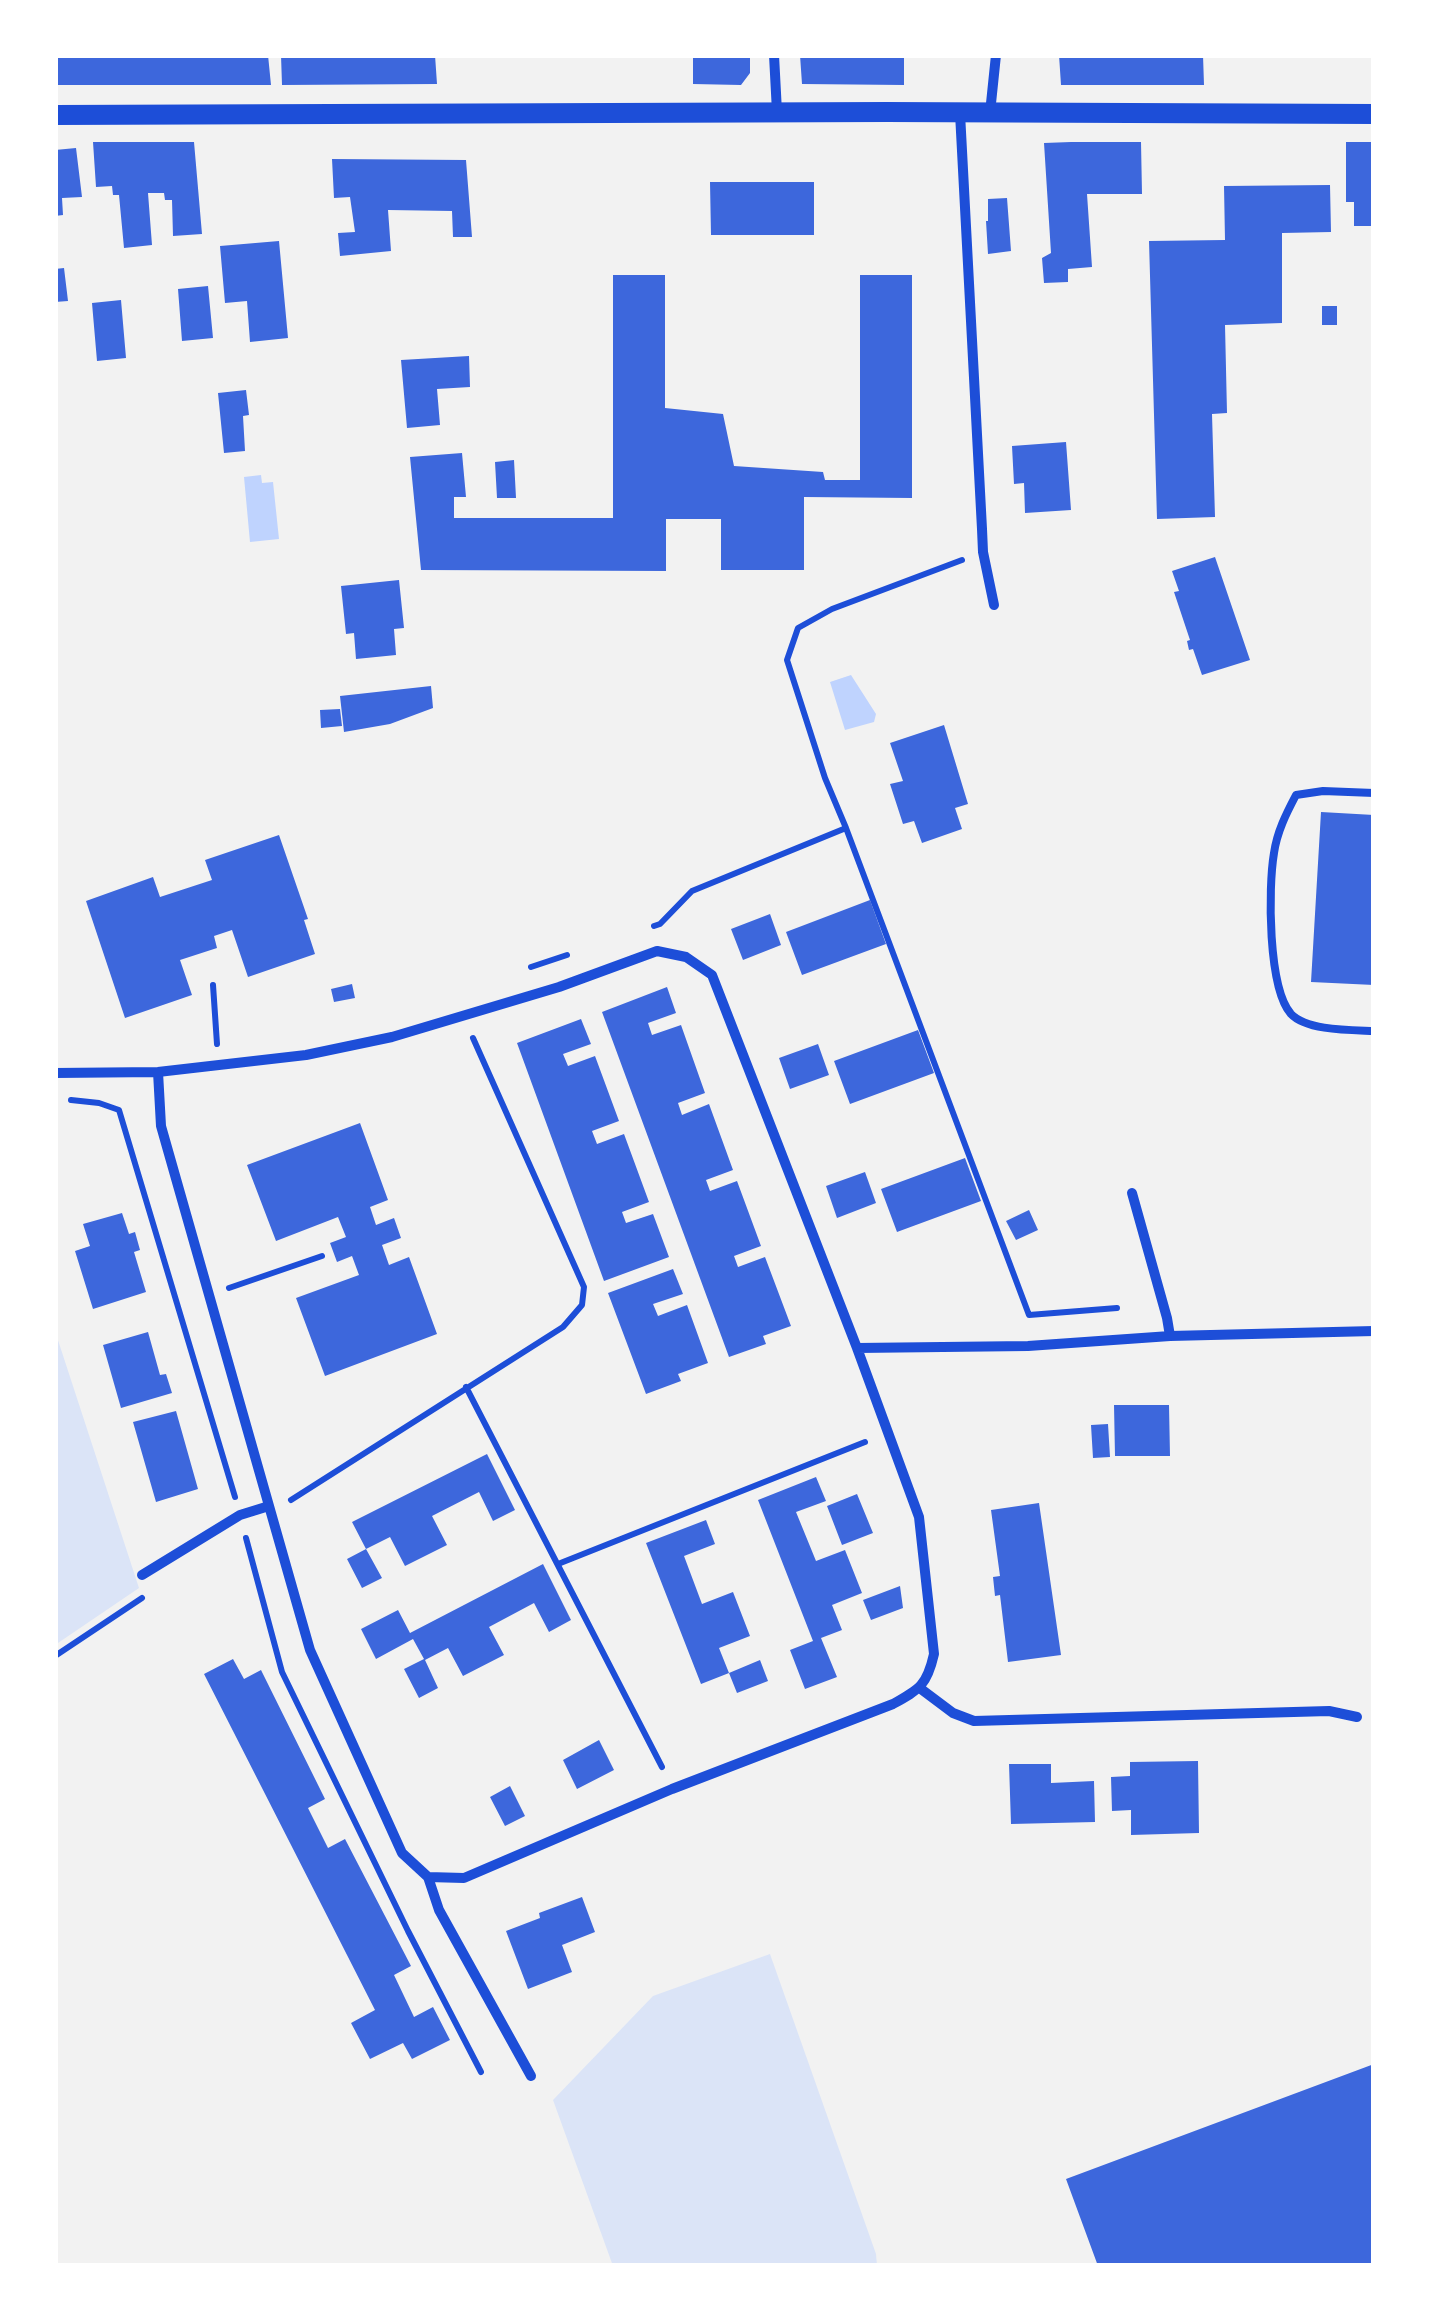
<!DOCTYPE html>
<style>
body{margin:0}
#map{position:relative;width:1429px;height:2321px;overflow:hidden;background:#f2f2f2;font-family:Rubik,sans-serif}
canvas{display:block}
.frame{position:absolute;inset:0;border:58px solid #fff;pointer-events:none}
</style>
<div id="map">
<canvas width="1429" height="2321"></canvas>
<div class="frame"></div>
</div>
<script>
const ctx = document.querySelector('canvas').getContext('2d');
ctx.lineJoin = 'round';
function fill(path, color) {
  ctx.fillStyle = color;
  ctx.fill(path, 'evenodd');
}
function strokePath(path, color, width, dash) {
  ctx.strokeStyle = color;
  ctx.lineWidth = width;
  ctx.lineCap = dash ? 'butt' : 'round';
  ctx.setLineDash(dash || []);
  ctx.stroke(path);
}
const green = new Path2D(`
 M55 1331 139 1588 55 1645Z
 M770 1954 876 2254 877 2266H613L553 2100 653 1996Z`);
const water = new Path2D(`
 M261 475 262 483 273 482 279 539 250 542 244 477Z
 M851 675 876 714 874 722 845 730 830 682Z`);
const building = new Path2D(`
 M55 55H268L271 85H55Z
 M281 55H435L437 84 282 85Z
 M693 55H750V73L741 85 693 84Z
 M800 55H904V85L802 84Z
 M1059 55H1203L1204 85H1061Z
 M93 142H194L202 234 173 236 172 200H165L164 193H148L152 245 124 248 119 195H113L112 186 96 187Z
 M1071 142H1141L1142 194H1087L1092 267 1068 269V282L1044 283 1042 258 1051 253 1044 143Z
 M1346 142H1374V226H1354V202H1346Z
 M76 148 82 197 62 198 63 215 55 216V150Z
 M332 159 466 160 472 237H453L452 211 388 210 391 251 340 256 338 233 355 232 350 197 334 198Z
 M710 182H814V235H711Z
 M1330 185 1331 232 1282 233V323L1225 325 1227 413 1212 414 1215 517 1157 519 1149 241 1225 240 1224 186Z
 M1007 198 1011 251 988 254 986 221H988V199Z
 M279 241 288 338 250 342 247 301 225 303 220 246Z
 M64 268 68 301 55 302V269Z
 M613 275H665V408L723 414 734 466 823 472 825 480H860V275H912V498L804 497V570H721V519H666V571L421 570 410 457 462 453 466 497H454V518H613Z
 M208 286 213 338 182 341 178 289Z
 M121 300 126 358 97 361 92 303Z
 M1322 306H1337V325H1322Z
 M469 356 470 387 437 389 440 425 407 428 401 360Z
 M246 390 249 415 243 416 245 451 224 453 218 393Z
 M1066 442 1071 510 1025 513 1024 483 1014 484 1012 446Z
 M514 460 516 498H497L495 462Z
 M1215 557 1250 660 1202 675 1193 649 1189 650 1187 641 1190 640 1174 592 1179 591 1172 571Z
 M399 580 404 628 394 629 396 655 356 659 354 633 346 634 341 586Z
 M431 686 433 708 390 724 344 732 340 696Z
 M340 709 342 726 321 728 320 710Z
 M944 725 968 804 955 808 962 829 922 843 914 821 903 824 890 784 903 781 890 743Z
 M1321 812 1374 815V985L1311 982Z
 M279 835 308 919 304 920 315 954 248 977 232 930 214 936 217 948 180 960 192 995 125 1018 86 901 153 877 160 897 212 880 205 860Z
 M870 900 886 944 802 975 786 932Z
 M770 914 781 945 743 960 731 929Z
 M352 984 355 998 334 1002 331 989Z
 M667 987 676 1013 648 1023 652 1035 681 1025 705 1093 678 1103 682 1115 709 1104 733 1170 706 1180 710 1191 737 1181 761 1246 734 1256 738 1267 765 1257 791 1326 763 1336 766 1344 729 1357 602 1012Z
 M581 1019 591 1044 563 1054 568 1066 595 1056 619 1121 592 1131 597 1144 624 1134 649 1202 622 1212 626 1223 653 1214 669 1257 604 1281 517 1043Z
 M918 1030 934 1073 850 1104 834 1061Z
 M818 1044 829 1075 790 1089 779 1058Z
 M360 1123 388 1200 370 1207 376 1225 394 1218 401 1238 382 1245 389 1265 409 1257 437 1334 325 1376 296 1298 359 1275 352 1256 337 1262 330 1243 346 1237 338 1217 276 1241 247 1165Z
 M965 1158 981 1201 897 1232 881 1189Z
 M865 1172 876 1203 837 1218 826 1186Z
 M1029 1210 1038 1230 1016 1240 1006 1221Z
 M122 1213 129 1234 135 1232 140 1250 134 1252 146 1292 93 1309 75 1251 90 1246 83 1224Z
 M673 1269 683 1294 653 1304 658 1316 687 1305 708 1363 678 1374 681 1381 646 1394 608 1293Z
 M148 1332 160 1375 166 1374 172 1393 121 1408 103 1345Z
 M1114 1405H1169L1170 1456H1115Z
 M176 1411 198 1489 156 1502 133 1422Z
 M1108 1424 1110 1457 1093 1458 1091 1425Z
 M487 1454 515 1510 493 1521 479 1492 432 1516 447 1545 405 1566 390 1537 366 1549 352 1522Z
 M816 1477 826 1501 796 1512 816 1561 845 1550 862 1593 832 1605 842 1630 821 1638 837 1677 805 1689 790 1650 813 1641 758 1500Z
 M857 1494 873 1533 842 1545 827 1506Z
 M1039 1503 1061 1655 1008 1662 1000 1595 995 1596 993 1577 1000 1576 991 1510Z
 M706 1520 715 1544 684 1556 702 1604 733 1592 750 1636 719 1648 729 1673 760 1660 768 1681 737 1693 729 1673 701 1684 646 1543Z
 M366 1549 382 1578 362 1588 347 1559Z
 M543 1564 571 1620 549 1632 534 1603 489 1627 504 1655 463 1676 448 1648 425 1660 438 1688 419 1698 404 1669 424 1659 413 1639 376 1659 361 1629 398 1610 410 1633Z
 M900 1586 903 1608 871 1620 863 1600Z
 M233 1659 244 1679 261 1670 325 1799 308 1808 328 1848 345 1839 411 1966 394 1975 414 2017 433 2007 450 2040 412 2059 403 2043 370 2059 351 2023 375 2010 204 1674Z
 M599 1740 614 1770 577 1789 563 1760Z
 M1198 1761 1199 1833 1131 1835V1810L1112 1811 1111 1777 1130 1776V1762Z
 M1009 1764H1051V1783L1094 1781 1095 1822 1011 1824Z
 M510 1786 525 1816 505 1826 490 1797Z
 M582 1897 595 1932 562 1945 572 1972 528 1989 506 1931 540 1918 539 1913Z
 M1374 2064V2266H1098L1066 2179Z`);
const path = new Path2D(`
 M962 560 832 609 798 628 787 660 825 778 846 828 1029 1315 1117 1308
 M654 926 660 924 692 891 846 828
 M531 967 567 955
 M213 985 217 1044
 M71 1100 99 1103 119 1110 235 1497
 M229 1288 322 1256
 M466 1387 662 1767
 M291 1500 563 1327 582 1305 584 1287 473 1038
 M246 1538 282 1672 408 1931 481 2072
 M558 1564 865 1442
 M55 1656 142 1598`);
const service = new Path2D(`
 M1374 793 1323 791 1296 795C1286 814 1277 832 1274 853 1268 888 1268 988 1291 1014 1307 1031 1352 1030 1374 1031`);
const minor = new Path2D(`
 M774 55 777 112
 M960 113 982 529 983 552 994 605
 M990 113 996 55
 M158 1072 161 1126 310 1650 402 1853 428 1877 464 1878 672 1789 893 1704C920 1689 927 1685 934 1654L919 1517 857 1348
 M55 1073 158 1072 306 1055 392 1037 559 987 657 951 686 957 712 975 857 1348 1028 1346 1170 1336 1374 1331
 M1132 1193 1167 1318 1170 1336
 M142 1575 240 1515 269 1506
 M921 1689 953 1713 974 1721 1329 1711 1357 1717
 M428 1877 439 1910 531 2076`);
const secondary = new Path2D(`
 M55 115 886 112 1374 114`);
fill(green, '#dbe4f7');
fill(water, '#bfd3fe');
fill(building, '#3d67dc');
strokePath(path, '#1d4ed8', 6);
strokePath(service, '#1d4ed8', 8);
strokePath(minor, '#1d4ed8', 10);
strokePath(secondary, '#1d4ed8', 20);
</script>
